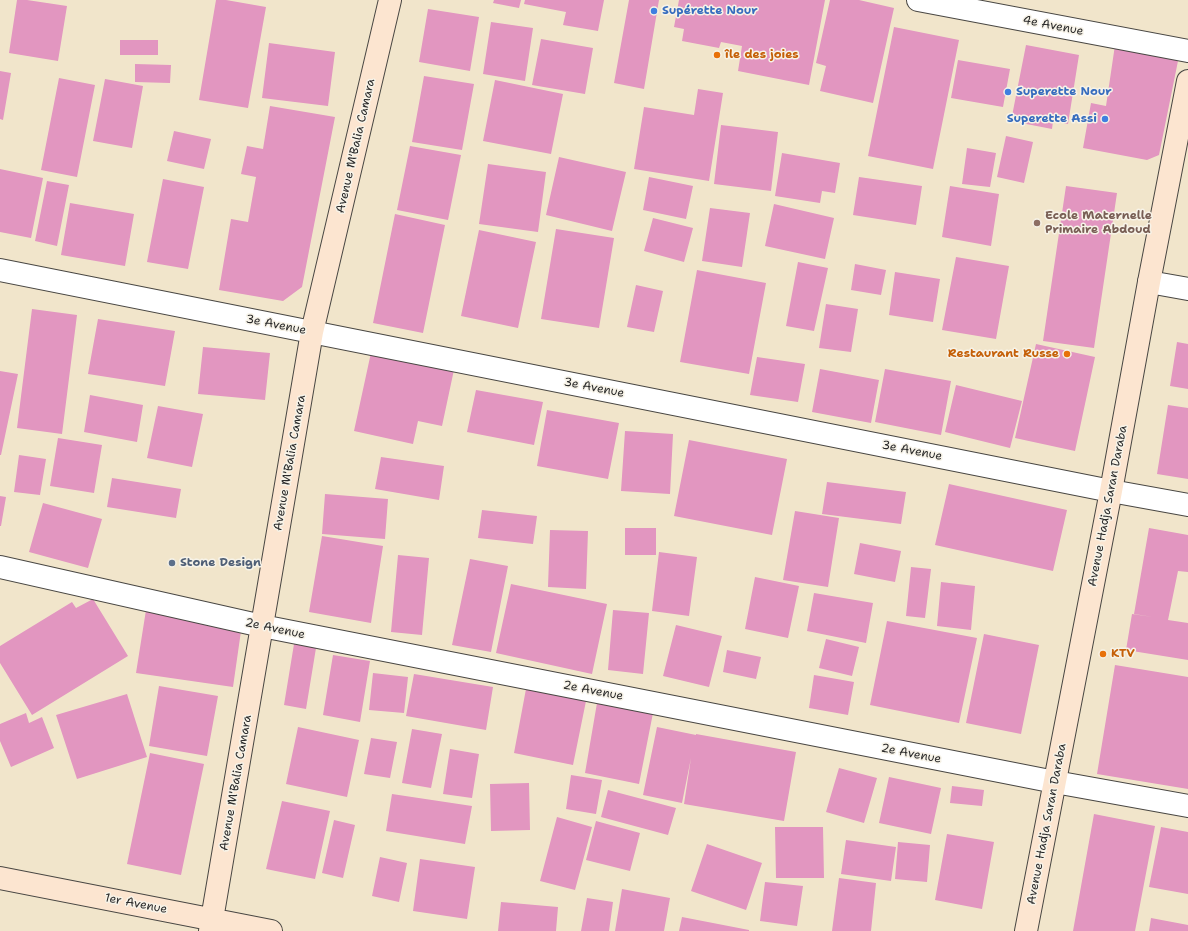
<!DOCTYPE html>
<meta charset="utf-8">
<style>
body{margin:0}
canvas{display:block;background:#f1e5cb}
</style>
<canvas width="1188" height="931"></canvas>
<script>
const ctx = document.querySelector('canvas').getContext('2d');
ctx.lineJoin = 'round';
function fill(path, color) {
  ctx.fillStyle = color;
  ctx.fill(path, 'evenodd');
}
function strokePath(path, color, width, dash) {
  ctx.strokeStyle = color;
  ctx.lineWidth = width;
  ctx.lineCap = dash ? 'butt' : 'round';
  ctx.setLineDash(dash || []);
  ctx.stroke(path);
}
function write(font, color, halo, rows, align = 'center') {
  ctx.font = font + ' "Shantell Sans",sans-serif';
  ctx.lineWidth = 3;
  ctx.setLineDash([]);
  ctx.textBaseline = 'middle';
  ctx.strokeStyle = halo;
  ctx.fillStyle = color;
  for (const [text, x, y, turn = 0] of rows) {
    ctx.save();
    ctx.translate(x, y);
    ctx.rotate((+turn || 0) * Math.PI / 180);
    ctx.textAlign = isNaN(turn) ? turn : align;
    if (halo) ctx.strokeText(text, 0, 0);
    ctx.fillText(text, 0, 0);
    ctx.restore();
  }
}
const building = new Path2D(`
 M17 0H27L67 6 58 61 9 53Z
 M216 0H226L266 7 248 108 199 100Z
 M494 0H521L519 8 493 3Z
 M525 0H604L598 31 563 25 566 12 524 4Z
 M629 0H659L644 89 614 83Z
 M679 0H825L809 85 738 71 742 46 721 42 719 48 682 41 684 29 674 27Z
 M830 0H859L894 8 873 103 820 91 826 66 816 63Z
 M428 9 479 17 470 71 419 62Z
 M491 22 533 28 525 81 483 74Z
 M894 27 959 40 933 169 868 156Z
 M541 39 593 48 585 94 532 85Z
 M120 40H158V55H120Z
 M269 43 335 52 328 106 262 98Z
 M1026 45 1079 55 1068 124 1053 121 1052 129 1011 121Z
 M1115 45 1179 56 1159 155 1147 160 1083 148 1091 103 1106 106Z
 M958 60 1010 69 1003 107 951 98Z
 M135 64 171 65 170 83 135 82Z
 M0 71 11 73 3 120 0 119Z
 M424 76 474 84 462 150 412 142Z
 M59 78 95 85 77 177 41 170Z
 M105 79 143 86 132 148 93 141Z
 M495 80 563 94 551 154 483 141Z
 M698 89 723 93 709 181 634 169 644 107 694 115Z
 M270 106 335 117 302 287 283 301 219 290 231 219 248 222 256 177 241 174 247 146 263 149Z
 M721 125 778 132 771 191 714 184Z
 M174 131 211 139 204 169 167 161Z
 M1006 136 1033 142 1024 183 997 177Z
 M410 146 461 155 448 220 397 210Z
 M967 148 996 153 990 187 962 184Z
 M782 153 840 163 835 193 822 191 820 203 775 196Z
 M559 157 626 172 612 231 546 215Z
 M488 164 546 172 538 232 479 224Z
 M0 169 43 178 31 238 0 232Z
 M649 177 693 186 686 219 643 210Z
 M859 177 922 186 916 225 853 215Z
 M163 179 204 187 188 269 147 262Z
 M47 181 69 185 57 246 35 241Z
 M950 186 999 194 991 246 942 237Z
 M1066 186 1117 193 1094 348 1043 341Z
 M70 203 134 214 125 266 61 255Z
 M774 204 834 218 825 259 765 246Z
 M710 208 750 213 742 267 702 261Z
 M395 214 445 225 423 333 373 323Z
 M653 218 693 228 684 262 644 251Z
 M556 229 614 238 599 328 541 319Z
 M479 230 536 242 518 328 461 316Z
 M956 257 1009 266 996 339 942 330Z
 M798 262 828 268 814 331 786 326Z
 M855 264 886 270 881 295 851 290Z
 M697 270 766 283 749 374 680 362Z
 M895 272 940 279 933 322 889 315Z
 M636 285 663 291 654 332 627 327Z
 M826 304 858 309 851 352 819 348Z
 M32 309 77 315 62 434 17 428Z
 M98 319 175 331 165 386 88 374Z
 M1177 342 1188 344V389L1170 386Z
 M1036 344 1095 357 1075 451 1015 438Z
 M203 347 270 353 265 400 198 394Z
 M372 348 455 365 442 426 418 421 413 444 354 431Z
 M757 357 805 364 798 402 750 395Z
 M820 369 879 380 871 423 812 412Z
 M885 369 951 381 941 435 875 422Z
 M0 371 18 374 1 455H0Z
 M956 385 1022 401 1010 448 945 432Z
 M476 390 543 402 534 445 467 432Z
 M90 395 143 405 137 442 84 432Z
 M1168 405 1188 408V479L1157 474Z
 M158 406 203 414 192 467 147 458Z
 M547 410 619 423 608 479 537 466Z
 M625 431 673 434 670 494 621 491Z
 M58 438 102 445 94 493 50 486Z
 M689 440 787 459 772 535 674 516Z
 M19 455 46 459 40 495 14 492Z
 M381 457 444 466 439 500 375 489Z
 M112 478 181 489 176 518 107 507Z
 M827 482 906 492 901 524 822 514Z
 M949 484 1067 510 1053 571 935 545Z
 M325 494 388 499 385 539 322 534Z
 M0 496 6 497 1 526H0Z
 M43 503 102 519 88 568 29 552Z
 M482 510 537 516 533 544 478 538Z
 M795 511 839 518 828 587 783 580Z
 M625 528H656V555H625Z
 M1149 528 1188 535V572L1178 571 1168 620 1188 623V660L1126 650 1132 614 1153 617 1134 614Z
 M550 530 588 531 586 589 548 587Z
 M322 536 383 546 371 623 309 612Z
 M860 543 901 551 895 582 854 574Z
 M659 552 697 557 689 616 652 611Z
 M398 555 429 558 422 635 391 632Z
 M470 559 508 566 491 652 452 645Z
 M911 567 931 569 925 618 906 616Z
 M755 577 799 586 788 638 745 629Z
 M941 582 975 586 971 630 937 626Z
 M511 584 607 604 592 674 496 653Z
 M814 593 873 603 866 643 807 631Z
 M93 599 128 656 32 715 0 663V646L72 602 76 608Z
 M146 610 242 624 233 687 136 673Z
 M613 610 649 613 643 674 608 670Z
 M887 621 977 638 959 723 870 705Z
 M676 625 722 636 709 687 663 676Z
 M984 634 1039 645 1021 734 966 723Z
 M826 639 859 647 852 676 819 668Z
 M294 644 316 648 306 709 284 705Z
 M727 650 761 657 756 679 723 672Z
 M333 655 370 661 360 722 323 715Z
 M1115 665 1188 677V789L1097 774Z
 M373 673 408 677 404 713 369 710Z
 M414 674 493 687 486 730 406 716Z
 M814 675 854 682 848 715 809 708Z
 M159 686 218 696 207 756 149 746Z
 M526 689 586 701 573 765 514 753Z
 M127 694 147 757 77 779 56 715Z
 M597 703 653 713 639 784 585 773Z
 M26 713 29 723 42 717 54 748 11 767 0 741V724Z
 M298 727 359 740 347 797 286 784Z
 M657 727 696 735V734L796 752 784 821 684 804 691 758 682 803 643 795Z
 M412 729 442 734 431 788 402 783Z
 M371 738 397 742 390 778 364 774Z
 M450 749 479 754 472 798 443 794Z
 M150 753 204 764 181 875 127 864Z
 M839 768 877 778 864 823 826 812Z
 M571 775 602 780 596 814 566 809Z
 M889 777 941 788 931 834 879 823Z
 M529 783 530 830 491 831 490 784Z
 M952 786 984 790 982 806 950 803Z
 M608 790 676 808 668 835 601 817Z
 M392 794 472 806 465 844 386 831Z
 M282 801 330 811 315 879 266 869Z
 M1094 814 1155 826 1135 931H1073Z
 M557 817 592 827 575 890 540 881Z
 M334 820 355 825 343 878 322 873Z
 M596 821 640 833 630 871 586 860Z
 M775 827H823L824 878H776Z
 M1161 827 1188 832V894L1149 887Z
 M947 834 994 842 982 909 935 900Z
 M846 840 896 847 891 881 841 874Z
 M898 842 930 845 927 882 895 879Z
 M707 844 762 863 746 910 691 891Z
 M380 857 407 863 399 902 372 896Z
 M420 859 475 867 467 919 413 911Z
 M839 878 876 883 871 931H832Z
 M765 882 803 886 797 926 760 921Z
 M622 889 670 898 664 931H615Z
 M587 898 613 902 609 931H581Z
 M501 902 558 907 556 931H498Z
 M682 917 749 930V931H679Z
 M1151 918 1188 925V931H1149Z`);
const street = new Path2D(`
 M918 0 1188 51
 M0 270 1111 491 1188 505
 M1149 282 1188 289
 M0 567 262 626 1055 782 1188 806`);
const secondary = new Path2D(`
 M0 878 271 931
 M210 931 312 332 390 0
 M1026 931 1111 491 1149 282 1188 81`);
const markers = [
 [654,11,4,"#3f7fe0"],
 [717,55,4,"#e8710a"],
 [1008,92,4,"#3f7fe0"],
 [1105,119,4,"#3f7fe0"],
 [1037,223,4,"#8d6e63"],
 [1067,354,4,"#e8710a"],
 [172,563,4,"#5c6f8a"],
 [1103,654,4,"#e8710a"]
];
const shopNames = [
 ["Supérette Nour",662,11],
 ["Superette Nour",1016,92],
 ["Superette Assi",1097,119,"right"]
];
const streetNames = [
 ["4e Avenue",1053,26,11],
 ["Avenue M'Balia Camara",356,146,-77],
 ["3e Avenue",276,325,11],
 ["3e Avenue",594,388,11],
 ["3e Avenue",912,451,11],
 ["Avenue M'Balia Camara",290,463,-80],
 ["Avenue Hadja Saran Daraba",1108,506,-79],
 ["2e Avenue",275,629,12],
 ["2e Avenue",593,691,11],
 ["2e Avenue",911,754,11],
 ["Avenue M'Balia Camara",236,783,-80],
 ["Avenue Hadja Saran Daraba",1047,824,-79],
 ["1er Avenue",136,904,11]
];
const foodNames = [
 ["île des joies",725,55],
 ["Restaurant Russe",1059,354,"right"],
 ["KTV",1111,654]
];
const educationNames = [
 ["Ecole Maternelle",1045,216],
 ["Primaire Abdoud",1045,230]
];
const serviceNames = [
 ["Stone Design",180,563]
];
fill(building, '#e296c0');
strokePath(street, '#494743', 24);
strokePath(secondary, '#494743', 24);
strokePath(street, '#fff', 22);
strokePath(secondary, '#fce5d0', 22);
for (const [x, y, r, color] of markers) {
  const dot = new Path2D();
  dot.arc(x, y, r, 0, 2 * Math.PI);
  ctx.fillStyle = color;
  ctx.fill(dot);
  strokePath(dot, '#f7f3e8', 1.5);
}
write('bold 12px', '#366cbe', '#f7f3e8', shopNames, 'left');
write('12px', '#2b2b2b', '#f7f3e8', streetNames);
write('bold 12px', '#c56008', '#f7f3e8', foodNames, 'left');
write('bold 12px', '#785e54', '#f7f3e8', educationNames, 'left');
write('bold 12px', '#4e5e75', '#f7f3e8', serviceNames, 'left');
</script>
